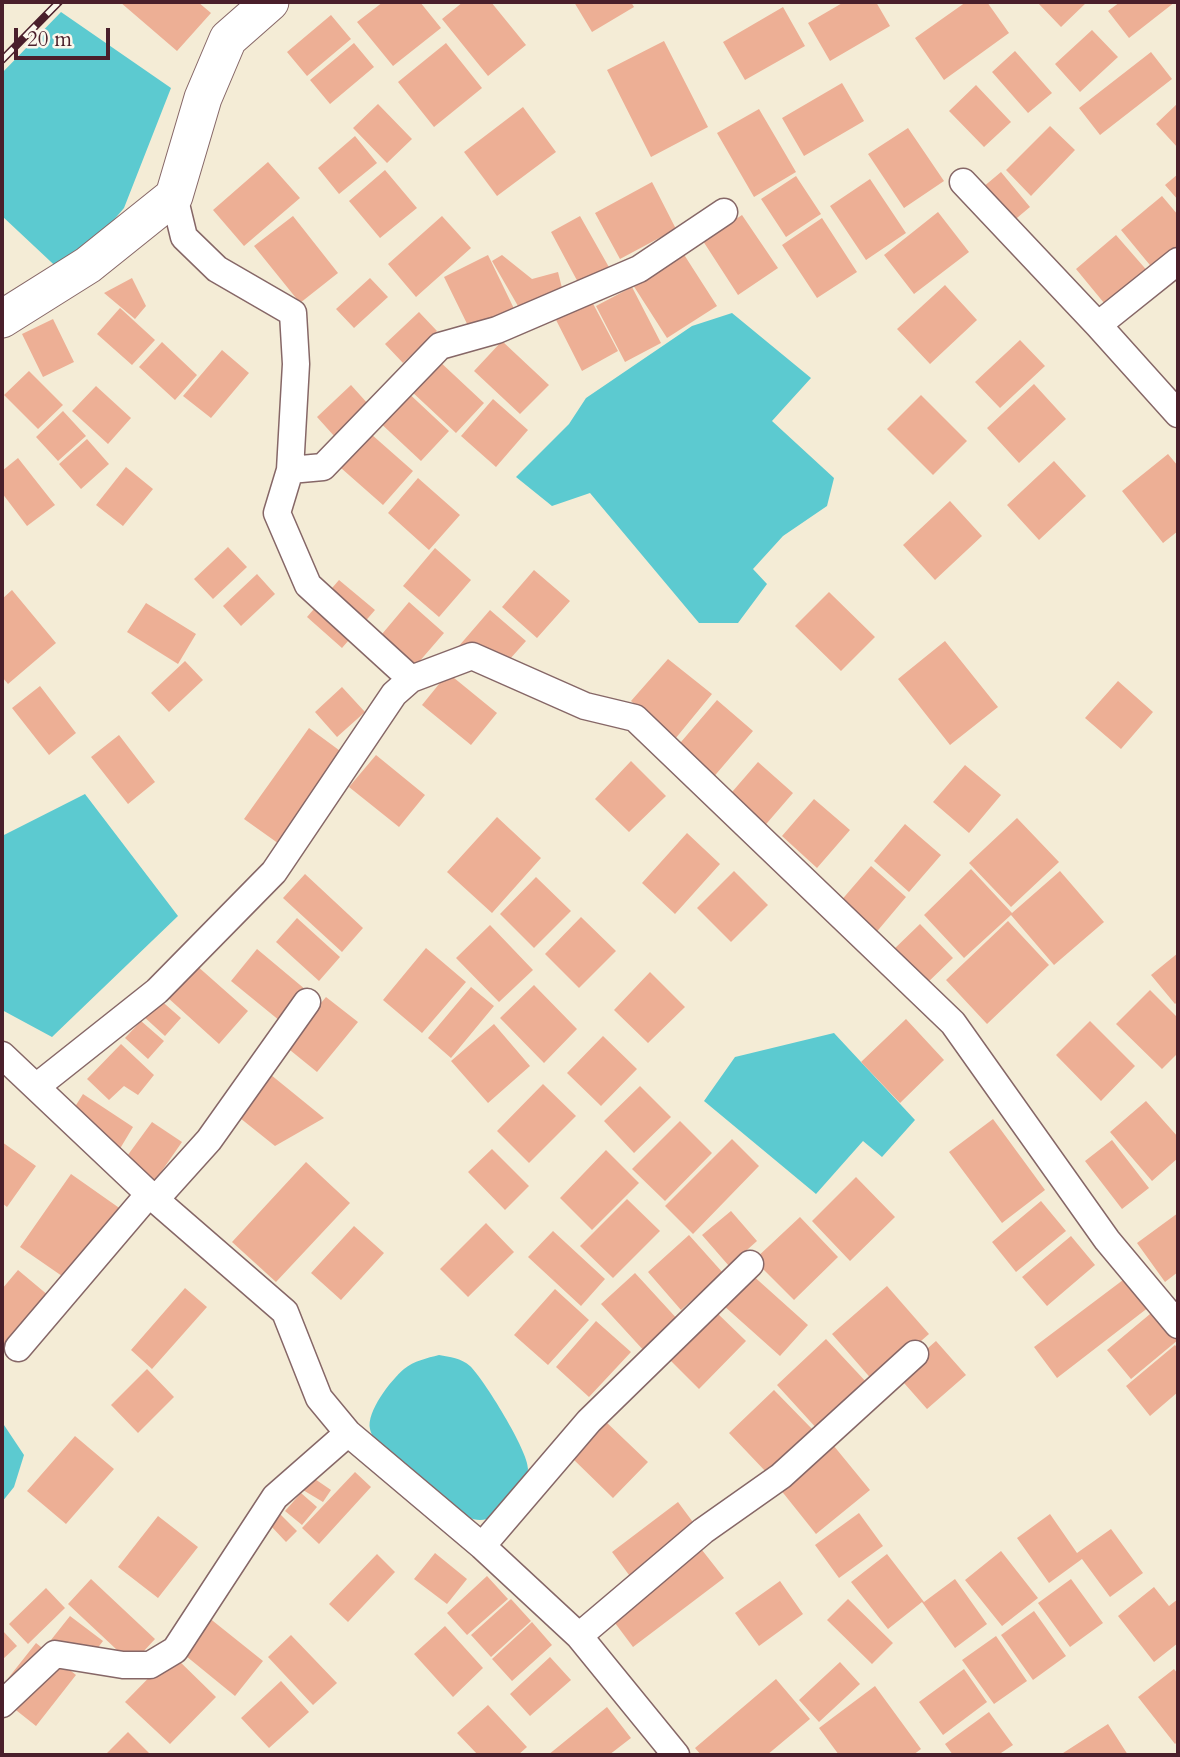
<!DOCTYPE html>
<style>
body{margin:0}
#map{position:relative;width:1180px;height:1757px;overflow:hidden;background:#f4ecd6;font-family:Cardo,serif}
canvas{display:block}
.frame{position:absolute;inset:0;border:4px solid #4a1f2b;pointer-events:none}
.scale{position:absolute;left:14px;top:28px;width:96px;height:32px;box-sizing:border-box;border:4px solid #4a1f2b;border-top:0;padding-left:9px;font-size:21px;line-height:24px;white-space:nowrap;color:#4a1f2b;-webkit-text-stroke:5px #fbf7ec;paint-order:stroke}
</style>
<div id="map">
<canvas width="1180" height="1757"></canvas>
<div class="frame"></div>
<div class="scale">20 m</div>
</div>
<script>
const ctx = document.querySelector('canvas').getContext('2d');
ctx.lineJoin = 'round';
function fill(path, color) {
  ctx.fillStyle = color;
  ctx.fill(path, 'evenodd');
}
function strokePath(path, color, width, dash) {
  ctx.strokeStyle = color;
  ctx.lineWidth = width;
  ctx.lineCap = dash ? 'butt' : 'round';
  ctx.setLineDash(dash || []);
  ctx.stroke(path);
}
const water = new Path2D(`
 M61 12 171 88 124 208 66 276 2 216V73Z
 M732 313 811 378 772 421 834 478 827 506 783 536 753 569 767 584 738 623H699L590 493 552 506 516 477 569 424 586 398 692 326Z
 M85 794 178 916 52 1037 2 1010V836Z
 M834 1033 915 1120 882 1157 863 1141 816 1194 704 1101 735 1057Z
 M439 1355C450 1357 461 1358 470 1366 483 1378 529 1452 528 1469 526 1484 513 1495 504 1505 493 1518 484 1524 467 1517L378 1444C375 1440 371 1434 370 1429 366 1412 391 1380 404 1369 414 1361 427 1358 439 1355Z
 M2 1422 24 1455 14 1487 2 1502Z`);
const building = new Path2D(`
 M120 2H198L211 13 177 51Z
 M383 2H420L441 28 393 66 357 22Z
 M463 2H491L526 45 488 76 442 19Z
 M574 2H631L634 7 592 32Z
 M844 2H876L890 26 830 61 808 23Z
 M966 2H987L1009 33 944 80 915 38Z
 M1037 2H1087L1061 27Z
 M1120 2H1175L1129 38 1108 11Z
 M783 7 805 46 745 80 723 42Z
 M331 15 351 39 307 76 287 52Z
 M1092 30 1118 57 1080 92 1055 64Z
 M664 41 708 127 651 157 607 70Z
 M354 43 374 67 330 104 310 80Z
 M446 43 482 88 434 127 398 82Z
 M1015 51 1052 93 1028 113 992 72Z
 M1151 52 1172 79 1100 135 1079 108Z
 M842 83 864 121 804 156 782 118Z
 M976 85 1011 122 984 147 949 111Z
 M1178 103V148L1156 124Z
 M378 104 412 139 387 163 353 128Z
 M523 107 556 152 497 196 464 152Z
 M759 109 796 172 754 197 717 133Z
 M1050 126 1075 150 1031 196 1006 170Z
 M908 128 944 181 904 208 868 154Z
 M355 136 377 163 339 194 318 168Z
 M268 162 300 198 244 246 213 210Z
 M385 170 417 208 380 238 349 201Z
 M1001 172 1030 207 1005 228 976 193Z
 M1178 174V200L1165 185Z
 M796 176 821 214 786 237 761 199Z
 M870 179 906 233 866 260 830 206Z
 M652 182 676 229 620 259 595 213Z
 M1162 196 1178 215V249L1154 270 1121 230Z
 M938 212 969 252 914 294 884 255Z
 M742 215 778 268 738 295 703 241Z
 M293 216 338 273 300 303 254 246Z
 M442 216 471 248 416 297 388 264Z
 M580 216 610 269 580 286 551 232Z
 M822 218 857 272 817 298 782 245Z
 M1116 235 1150 274 1109 309 1076 269Z
 M683 253 717 306 667 338 633 285Z
 M488 255 520 321 476 342 444 277Z
 M502 255 532 279 558 272 566 304 529 325 492 261Z
 M132 278 146 306 135 319 104 293Z
 M370 278 388 297 354 328 336 309Z
 M945 285 977 320 930 364 897 329Z
 M632 287 661 343 625 362 596 306Z
 M589 296 618 351 582 371 553 314Z
 M120 308 155 340 132 365 97 334Z
 M419 312 437 331 403 363 385 344Z
 M53 319 74 362 43 377 22 334Z
 M1020 340 1045 366 1000 408 975 382Z
 M502 341 549 385 520 414 474 371Z
 M162 342 197 375 175 400 139 367Z
 M222 350 249 373 211 418 183 396Z
 M438 360 484 403 456 433 410 390Z
 M29 371 63 405 38 429 4 395Z
 M1034 384 1066 419 1019 463 987 428Z
 M351 385 369 405 335 437 317 417Z
 M96 386 131 418 108 444 72 411Z
 M403 388 449 431 421 461 375 418Z
 M921 395 967 441 933 475 887 429Z
 M493 399 528 430 496 467 461 436Z
 M63 411 86 436 58 461 36 437Z
 M371 434 413 471 383 505 341 468Z
 M87 439 109 464 81 489 59 464Z
 M1168 454 1178 466V531L1163 543 1122 491Z
 M18 458 55 505 27 526 2 493V471Z
 M1054 461 1086 496 1039 540 1007 505Z
 M126 467 153 489 123 526 96 505Z
 M418 478 460 515 429 550 388 513Z
 M950 501 982 536 935 580 903 545Z
 M228 547 247 567 213 599 194 579Z
 M435 548 471 580 439 617 403 586Z
 M534 570 570 601 537 638 502 607Z
 M257 574 275 594 241 626 223 606Z
 M339 580 375 610 342 648 307 617Z
 M12 590 56 643 8 684 2 677V599Z
 M829 592 875 637 841 671 795 626Z
 M409 602 444 633 412 670 377 640Z
 M146 603 196 634 178 664 127 632Z
 M490 610 526 641 493 678 458 647Z
 M945 641 998 707 950 745 898 679Z
 M668 659 712 694 675 739 631 701Z
 M185 661 203 680 169 712 151 693Z
 M448 673 497 713 471 745 422 705Z
 M1118 681 1153 712 1121 749 1085 718Z
 M40 686 76 733 49 755 12 708Z
 M342 687 365 712 337 737 315 712Z
 M717 700 753 731 711 780 675 749Z
 M309 728 347 756 282 846 244 819Z
 M119 735 155 782 128 804 91 757Z
 M376 755 425 795 399 827 349 787Z
 M631 761 666 796 629 832 595 799Z
 M758 762 793 793 761 830 726 799Z
 M965 765 1001 795 969 833 933 802Z
 M814 799 850 830 817 868 782 836Z
 M497 817 541 858 492 913 447 872Z
 M1017 818 1059 862 1011 907 969 863Z
 M905 824 941 855 909 892 874 861Z
 M687 833 720 864 675 914 642 883Z
 M871 866 906 897 874 935 839 903Z
 M971 869 1012 913 1060 871 1104 922 1054 965 1011 915 964 958 924 915Z
 M734 871 768 905 731 942 697 908Z
 M305 874 363 928 342 952 283 898Z
 M536 877 571 911 534 948 500 914Z
 M581 917 616 951 579 988 545 954Z
 M297 918 340 957 319 981 276 942Z
 M1008 921 1049 965 987 1024 946 980Z
 M920 924 953 958 924 986 891 952Z
 M490 925 533 970 499 1002 456 958Z
 M426 948 466 982 422 1033 383 1000Z
 M257 949 306 990 280 1021 231 981Z
 M1178 953V1001L1175 1004 1151 975Z
 M196 965 248 1011 219 1044 167 997Z
 M650 972 685 1007 648 1043 614 1010Z
 M534 985 577 1029 544 1063 500 1018Z
 M471 987 494 1006 451 1058 428 1038Z
 M1150 990 1178 1018V1053L1162 1069 1116 1024Z
 M326 997 358 1022 317 1072 285 1046Z
 M158 998 181 1018 165 1036 142 1015Z
 M906 1019 944 1060 900 1103 861 1062Z
 M141 1021 164 1041 148 1059 125 1038Z
 M1090 1021 1135 1066 1101 1101 1056 1055Z
 M494 1024 530 1066 488 1103 451 1061Z
 M603 1036 637 1069 601 1106 567 1073Z
 M121 1044 154 1075 138 1095 124 1086 109 1100 87 1079Z
 M260 1066 324 1118 275 1146 225 1106Z
 M543 1084 576 1116 529 1163 497 1131Z
 M640 1086 671 1117 634 1153 604 1121Z
 M83 1094 133 1127 115 1157 66 1121Z
 M1146 1101 1178 1137V1158L1152 1181 1110 1132Z
 M993 1119 1045 1190 1002 1223 949 1152Z
 M680 1121 712 1153 665 1201 632 1169Z
 M152 1122 182 1142 152 1185 122 1163Z
 M732 1139 759 1166 693 1234 665 1206Z
 M1112 1140 1149 1188 1122 1209 1085 1161Z
 M2 1142 36 1166 7 1207 2 1203Z
 M492 1149 529 1186 505 1210 468 1172Z
 M606 1150 639 1183 592 1230 560 1198Z
 M306 1162 350 1203 276 1282 232 1242Z
 M71 1174 125 1212 75 1285 20 1247Z
 M856 1177 895 1217 850 1261 812 1221Z
 M627 1199 660 1231 613 1278 580 1246Z
 M1041 1201 1066 1231 1016 1272 992 1242Z
 M731 1211 757 1241 729 1266 702 1235Z
 M1178 1213V1272L1165 1282 1137 1243Z
 M800 1217 838 1257 794 1300 754 1260Z
 M486 1223 514 1252 468 1297 440 1269Z
 M354 1226 384 1253 341 1300 311 1273Z
 M553 1231 605 1279 581 1306 528 1257Z
 M689 1235 723 1273 681 1310 648 1272Z
 M1071 1236 1095 1265 1047 1306 1022 1277Z
 M18 1270 49 1296 2 1351V1289Z
 M635 1273 680 1322 646 1353 601 1304Z
 M750 1273 808 1325 780 1356 723 1305Z
 M1127 1277 1149 1307 1057 1378 1034 1347Z
 M887 1286 929 1334 874 1382 832 1334Z
 M185 1288 207 1307 152 1369 131 1350Z
 M555 1289 589 1320 548 1365 514 1335Z
 M713 1309 746 1341 699 1389 666 1356Z
 M1156 1309 1178 1336V1340L1131 1379 1107 1350Z
 M596 1321 631 1352 589 1397 556 1367Z
 M826 1339 869 1385 819 1431 777 1385Z
 M936 1341 966 1375 927 1409 897 1375Z
 M1175 1345 1178 1349V1392L1150 1416 1126 1386Z
 M147 1369 174 1397 138 1433 111 1405Z
 M774 1390 813 1430 767 1473 729 1433Z
 M604 1420 648 1462 613 1498 570 1456Z
 M75 1436 114 1469 66 1524 27 1491Z
 M829 1440 870 1490 816 1534 776 1484Z
 M355 1472 371 1487 319 1544 302 1528Z
 M312 1477 331 1490 323 1502 303 1490Z
 M301 1493 317 1507 302 1525 285 1511Z
 M678 1502 698 1529 632 1579 612 1552Z
 M859 1513 883 1546 839 1578 815 1545Z
 M280 1514 297 1531 286 1542 270 1525Z
 M1050 1514 1077 1553 1111 1529 1143 1573 1110 1597 1082 1559 1049 1583 1017 1538Z
 M158 1516 198 1547 158 1598 118 1567Z
 M702 1550 724 1578 633 1647 612 1619Z
 M1001 1551 1038 1598 1002 1626 965 1580Z
 M435 1553 467 1579 447 1604 414 1579Z
 M377 1554 395 1572 348 1622 329 1604Z
 M887 1554 924 1602 955 1579 987 1624 955 1648 922 1602 888 1629 851 1582Z
 M487 1576 508 1599 467 1635 447 1613Z
 M91 1579 155 1639 132 1664 68 1604Z
 M1071 1579 1103 1623 1070 1647 1038 1603Z
 M780 1581 803 1614 759 1646 735 1613Z
 M1154 1587 1169 1606 1178 1599V1643L1154 1662 1118 1616Z
 M46 1588 65 1608 28 1644 9 1624Z
 M511 1599 531 1621 491 1657 471 1635Z
 M848 1599 893 1643 872 1664 827 1620Z
 M1034 1611 1066 1656 1033 1680 1001 1635Z
 M203 1613 263 1661 235 1696 175 1647Z
 M70 1616 103 1641 80 1671 47 1645Z
 M532 1622 552 1645 512 1681 492 1659Z
 M445 1626 483 1668 453 1697 414 1654Z
 M2 1630 17 1646 2 1660Z
 M291 1635 337 1683 313 1705 268 1657Z
 M996 1636 1027 1681 994 1704 962 1660Z
 M36 1643 76 1675 36 1726 2 1699V1686Z
 M172 1654 216 1697 170 1744 125 1702Z
 M550 1657 571 1680 530 1716 510 1694Z
 M840 1662 860 1684 819 1722 799 1700Z
 M964 1669 987 1702 943 1735 919 1702Z
 M1174 1669 1178 1674V1741L1175 1744 1138 1697Z
 M776 1679 810 1719 767 1755H701L695 1748Z
 M281 1681 309 1712 269 1748 241 1718Z
 M875 1686 921 1749 913 1755H839L819 1728Z
 M488 1705 527 1747 518 1755H478L457 1733Z
 M607 1707 631 1738 609 1755H548Z
 M989 1712 1013 1745 998 1755H953L945 1744Z
 M1108 1724 1128 1755H1060Z
 M128 1732 151 1755H105Z`);
const street = new Path2D(`
 M963 182 1098 325
 M1178 261 1098 325 1178 414
 M290 470 323 467 440 346 497 330 639 269 724 212
 M411 679 472 656 585 706 635 718 953 1023 1107 1240 1178 1325
 M2 1055 149 1194 285 1312 319 1398 348 1433 482 1546 579 1636 676 1755
 M36 1087 157 991 274 872 394 694 411 679 308 585 277 513 290 470 296 364 293 313 217 269 184 237 174 196
 M155 1200 209 1140 307 1002
 M18 1348 149 1194
 M482 1546 589 1421 750 1264
 M579 1636 703 1531 781 1476 915 1354
 M2 1704 55 1654 123 1665H150L175 1650 275 1497 348 1433`);
const secondary = new Path2D(`
 M2 319 88 265 174 196 203 98 228 39 270 2`);
const rail = new Path2D(`
 M2 60 59 2`);
fill(water, '#5ccad0');
fill(building, '#edaf95');
strokePath(street, '#866767', 29);
strokePath(secondary, '#866767', 39);
strokePath(street, '#fff', 26);
strokePath(secondary, '#fff', 37);
strokePath(rail, '#4a1f2b', 8);
strokePath(rail, '#fbf7ec', 5, [16]);
</script>
